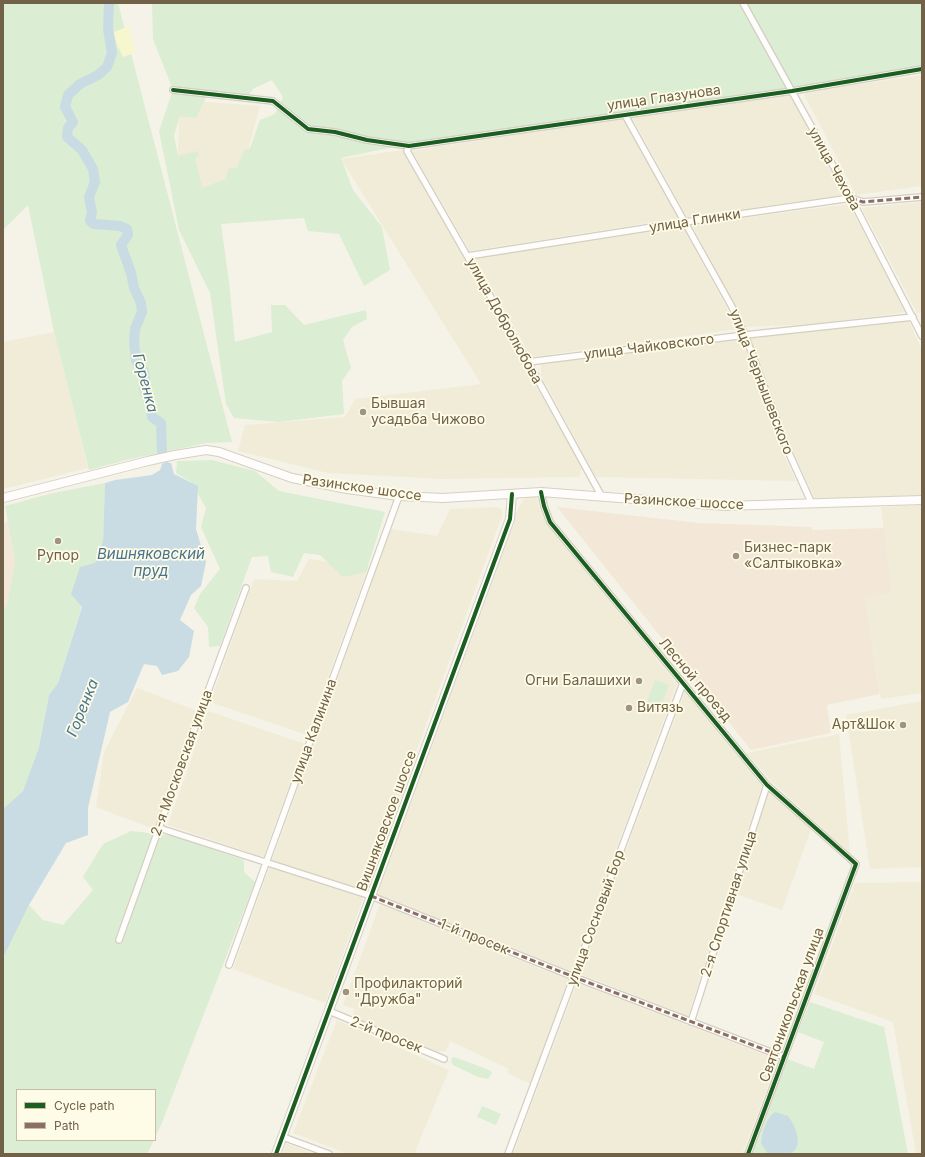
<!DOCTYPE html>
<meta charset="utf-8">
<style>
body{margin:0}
#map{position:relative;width:925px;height:1157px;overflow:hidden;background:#f5f3e7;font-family:Inter,sans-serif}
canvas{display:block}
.frame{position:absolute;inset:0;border:4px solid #716149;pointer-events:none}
.legend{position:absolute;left:16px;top:1089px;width:140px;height:52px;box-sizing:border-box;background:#fefbe6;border:1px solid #c6bda7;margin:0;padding:5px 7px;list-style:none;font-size:12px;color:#716149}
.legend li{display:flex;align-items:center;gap:8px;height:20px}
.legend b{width:20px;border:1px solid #c6bda7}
</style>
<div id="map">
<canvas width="925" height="1157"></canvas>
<div class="frame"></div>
<ul class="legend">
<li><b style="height:5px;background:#1b5e20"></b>Cycle path</li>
<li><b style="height:5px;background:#8d6e63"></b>Path</li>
</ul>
</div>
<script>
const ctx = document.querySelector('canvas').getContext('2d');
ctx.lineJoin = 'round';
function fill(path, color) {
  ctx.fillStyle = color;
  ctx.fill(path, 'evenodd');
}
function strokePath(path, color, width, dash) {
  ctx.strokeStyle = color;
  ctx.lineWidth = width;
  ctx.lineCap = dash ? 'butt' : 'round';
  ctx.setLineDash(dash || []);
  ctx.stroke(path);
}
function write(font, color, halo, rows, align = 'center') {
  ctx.font = font + ' Inter,sans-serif';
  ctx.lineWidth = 3.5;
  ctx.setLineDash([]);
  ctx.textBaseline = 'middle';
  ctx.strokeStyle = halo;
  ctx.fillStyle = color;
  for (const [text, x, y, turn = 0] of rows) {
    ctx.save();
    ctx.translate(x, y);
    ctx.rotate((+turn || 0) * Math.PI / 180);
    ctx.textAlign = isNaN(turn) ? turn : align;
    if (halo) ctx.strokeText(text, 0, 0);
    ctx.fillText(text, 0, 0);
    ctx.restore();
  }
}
const residential = new Path2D(`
 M922 75V186L856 195 803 92Z
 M790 94 843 195 687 217 632 117Z
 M180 100 260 106 232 209 176 199Z
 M623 118 679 218 470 251 412 151Z
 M402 150 582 467 579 477 443 479 328 473 238 451 245 425 345 417 355 399 481 384 341 159Z
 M922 202V312L917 313 862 208Z
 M849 204 907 312 814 324 745 327 692 225Z
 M683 227 738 329 531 357 475 258Z
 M909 321 922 351V496L815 499 792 449 749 338Z
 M54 332 88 468 3 489V342Z
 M741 339 783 453 796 481 596 477 541 375V364Z
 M525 497H537L539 507 547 525 677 684 571 971 377 894 515 521V515L519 507Z
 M922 505V693L881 699 865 598 892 593 881 507Z
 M496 507 502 509V516L325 1003 233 969 391 529 437 536 450 509Z
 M309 559 368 568 307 735 210 702 254 579 297 581Z
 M137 688 198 711 154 829 96 807 104 752Z
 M685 692 762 786 688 1016 580 974Z
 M922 701V867L870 869 846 715Z
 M208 711 305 744 263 857 168 825Z
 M839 734 850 853 771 781 747 753Z
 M769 791 811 829 782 910 736 894Z
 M922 882V1154H916L893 1022 814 994 855 883Z
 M380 904 568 980 531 1084 507 1073 509 1069 450 1041 446 1051 435 1052 352 1018 355 1009 343 1005Z
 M577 983 778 1060 742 1154H513Z
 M337 1020 449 1070 414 1154H349L293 1133Z
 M286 1143 313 1154H282Z`);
const commercial = new Path2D(`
 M557 507 700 523 812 527V530L884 528 892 593 865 598 880 694 827 705 831 733 751 750Z
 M8 521 15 561 7 607 3 610V523Z`);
const green = new Path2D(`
 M3 3H118L232 442 207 443 126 460 89 470 54 332 28 205 3 230Z
 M152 3H922V69L625 115 475 133 431 144 393 147 341 158 353 190 382 227 390 270 364 286 339 234 308 231 304 218 221 224 229 282 235 342 272 332 271 305H285L304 325 366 310 367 319 352 327 343 340 351 368 342 381 344 414 279 422 234 418 226 404 210 293 179 230 159 131 173 90 153 39ZM272 80 283 97 275 114 260 120 250 148 244 151 237 168 228 169 226 179 202 188 195 158 199 156 198 151 178 156 174 136 180 116 196 118 208 93 223 92 231 96 249 95 253 89Z
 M212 460 255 471 279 491 385 512 366 572 343 577 320 555 304 553 293 577 271 572 268 556 252 557 220 646 209 647 208 627 194 608 200 594 220 569 201 527 206 508 191 482 176 473 177 461Z
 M105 483 103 541 95 563 58 683 49 695 39 747 23 791 4 808 3 810V610L7 606 15 561 5 506 53 493Z
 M655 680 669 685 658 713 645 708Z
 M131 831 175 836 244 860V872L255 882 161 1125 155 1137V1090H17V1140H154L147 1154H3V958L29 905 43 920 63 925 93 890 83 877 103 844Z
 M810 1002 884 1027 908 1154 751 1153 787 1059 814 1069 824 1042 798 1032Z
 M454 1057 489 1070 492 1073 488 1079 478 1077 453 1065 451 1061 452 1058Z
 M482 1106 501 1114 496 1125 477 1117Z`);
const sand = new Path2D(`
 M129 26 135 53 123 57 117 45 114 32Z`);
const water = new Path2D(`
 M166 462 171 463 174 474 198 486 196 529 206 562 201 586 191 595 180 620 194 631 189 657 178 671 162 675 157 666 144 664 128 702 110 712 88 808V835L66 843 29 905 3 958V810L4 808 23 791 39 747 49 695 58 683 82 607 71 594 80 567 95 563 103 541 105 483 115 480 152 475 160 470 162 464Z
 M775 1112 788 1116C795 1125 806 1149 788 1154 782 1155 774 1154 768 1154L761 1143C763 1130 765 1120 775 1112Z`);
const river = new Path2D(`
 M109 3 108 29 112 53 107 67 98 75 80 84 68 95 65 107 73 122 68 128 67 137 82 150 93 169 95 182 89 197 92 213 90 221 94 224 120 226 127 229 128 235 121 245 131 273 134 288 141 303 142 312 135 329 134 342 136 361 144 372 145 382 144 389 150 403 152 417 161 423 162 451`);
const street = new Path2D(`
 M743 3 851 198 922 336
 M173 90 273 101 308 129 335 132 367 140 409 146 792 91 922 69
 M625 115 732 307 745 335 788 451 812 504
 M409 146 407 151 528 362 602 497
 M468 256 685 222 851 198 863 202 922 197
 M528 362 745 335 913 317
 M541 492 544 506 550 522 767 785 856 864 748 1154
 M159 828 371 896 574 977 784 1057
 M119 940 200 713 246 588
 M229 965 399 496
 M329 1011 444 1059
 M691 1022 767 785
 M283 1137 329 1154
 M508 1154 683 683`);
const secondary = new Path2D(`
 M3 498 148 461 175 455 206 450 219 452 292 478 347 489 399 496 443 498 541 492 725 506 922 500
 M276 1154 510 519 512 494`);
const quiet = new Path2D(`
 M851 198 863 202 922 197
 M371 896 574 977 784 1057`);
const cycleway = new Path2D(`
 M173 90 273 101 308 129 335 132 367 140 409 146 792 91 922 69
 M541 492 544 506 550 522 767 785 856 864 748 1154
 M276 1154 510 519 512 494`);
const markers = [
 [363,412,4,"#9f9480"],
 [58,541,4,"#9f9480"],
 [736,556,4,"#9f9480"],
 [639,681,4,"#9f9480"],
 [629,708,4,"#9f9480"],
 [903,725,4,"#9f9480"],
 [346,992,4,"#9f9480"]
];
const streetNames = [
 ["улица Глазунова",664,98,-8],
 ["улица Чехова",834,169,61],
 ["улица Глинки",695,221,-9],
 ["улица Добролюбова",504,321,61],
 ["улица Чайковского",649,347,-7],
 ["улица Чернышевского",761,382,69],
 ["Разинское шоссе",362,488,8],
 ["Разинское шоссе",684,502,3],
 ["Лесной проезд",695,680,50],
 ["улица Калинина",314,731,-70],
 ["2-я Московская улица",182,763,-70],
 ["Вишняковское шоссе",387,821,-70],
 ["2-я Спортивная улица",729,904,-72],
 ["улица Сосновый Бор",596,918,-70],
 ["1-й просек",474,937,22],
 ["Святоникольская улица",792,1005,-70],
 ["2-й просек",386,1035,22]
];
const poiNames = [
 ["Бывшая",371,404],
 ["усадьба Чижово",371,420],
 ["Бизнес-парк",744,548],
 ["«Салтыковка»",744,564],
 ["Рупор",58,556,"center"],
 ["Огни Балашихи",631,681,"right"],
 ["Витязь",637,708],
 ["Арт&Шок",895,725,"right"],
 ["Профилакторий",354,984],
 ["\"Дружба\"",354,1000]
];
const waterNames = [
 ["Горенка",145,383,75],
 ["Вишняковский",151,554],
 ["пруд",151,571],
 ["Горенка",83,708,-68]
];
fill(residential, '#f0ecd7');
fill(commercial, '#f3e8d7');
fill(green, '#dbedd2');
fill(sand, '#f7f7cf');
fill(water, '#c9dce4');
strokePath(river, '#c9dce4', 10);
strokePath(street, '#d3cfc2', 8);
strokePath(secondary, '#d5d0c3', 10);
strokePath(street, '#fefdfb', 5.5);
strokePath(secondary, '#fefdfb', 8);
strokePath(quiet, '#8d6e63', 3, [6, 3]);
strokePath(cycleway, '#1b5e20', 4);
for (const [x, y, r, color] of markers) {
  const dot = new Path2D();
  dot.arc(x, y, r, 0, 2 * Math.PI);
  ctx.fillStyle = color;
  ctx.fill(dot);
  strokePath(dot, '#fefbe6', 1.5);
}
write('14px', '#716149', '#fefbe6', streetNames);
write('14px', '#716149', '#fefbe6', poiNames, 'left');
write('italic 15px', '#497491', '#fefbe6', waterNames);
</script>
